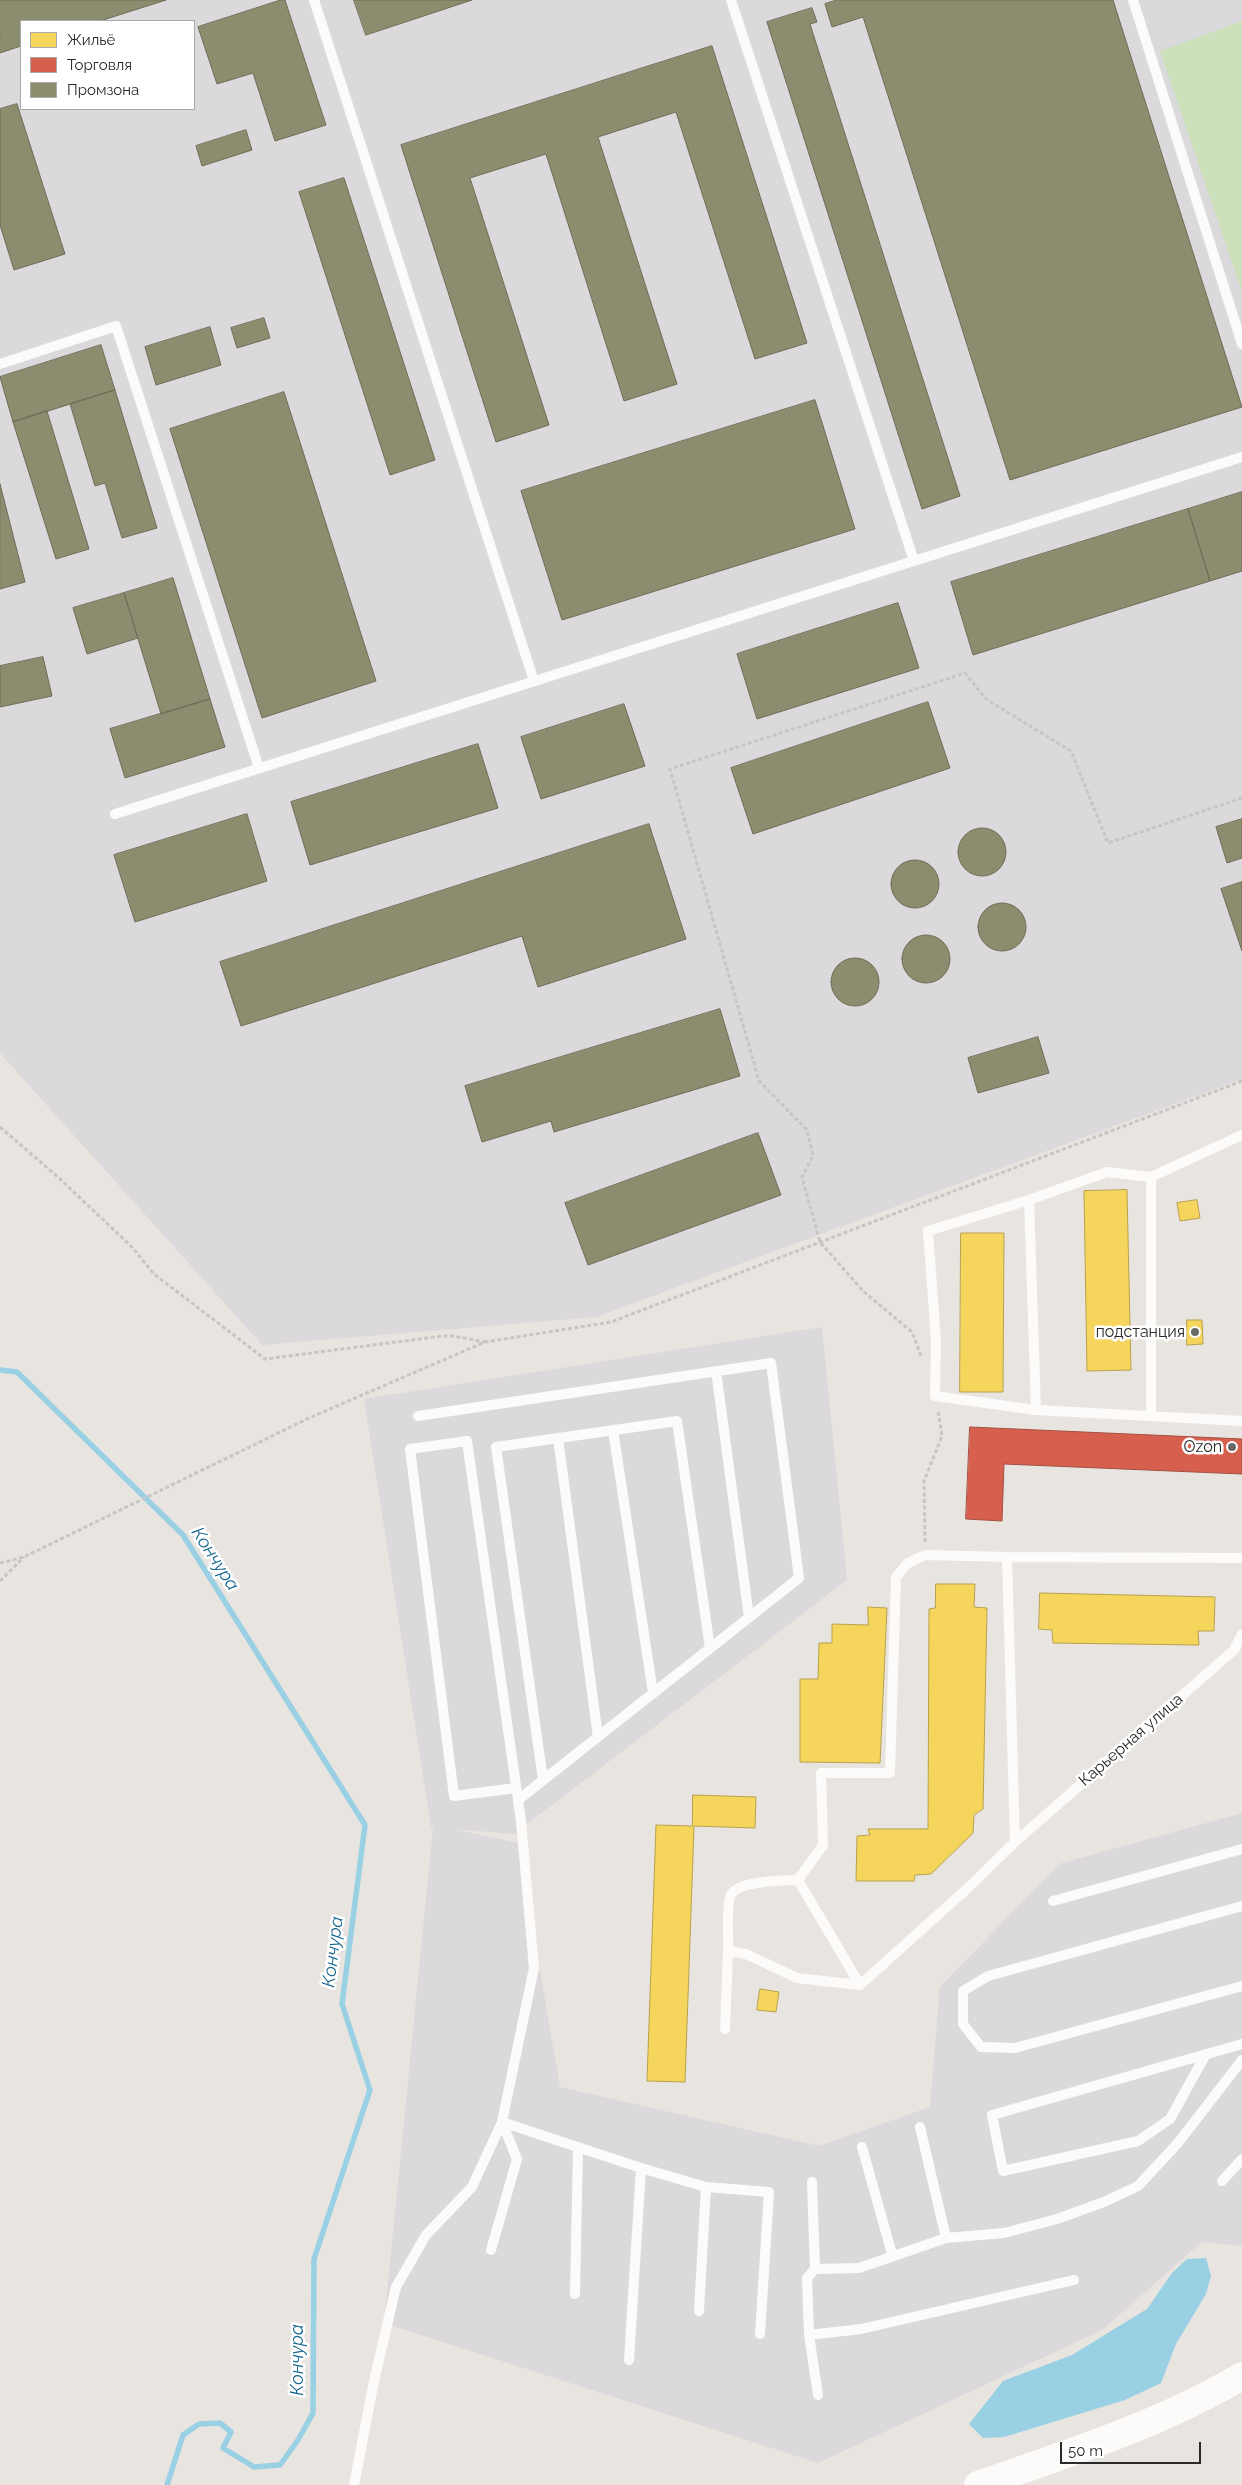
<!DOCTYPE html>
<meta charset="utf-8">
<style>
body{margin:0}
#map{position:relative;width:1242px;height:2485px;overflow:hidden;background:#e8e4e0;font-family:Raleway,sans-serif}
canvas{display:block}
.legend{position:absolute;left:20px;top:20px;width:175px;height:90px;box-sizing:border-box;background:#fff;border:1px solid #a9a9a9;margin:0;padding:6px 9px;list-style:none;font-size:15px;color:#292929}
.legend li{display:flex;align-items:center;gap:10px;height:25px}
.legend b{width:25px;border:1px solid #a9a9a9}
.scale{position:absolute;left:1060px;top:2442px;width:141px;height:22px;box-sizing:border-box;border:2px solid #292929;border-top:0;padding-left:6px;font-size:15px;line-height:18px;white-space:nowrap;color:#292929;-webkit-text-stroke:4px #fff;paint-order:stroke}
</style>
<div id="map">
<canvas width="1242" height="2485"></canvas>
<ul class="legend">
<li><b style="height:14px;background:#f6d55c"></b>Жильё</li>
<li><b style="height:14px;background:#d6604d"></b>Торговля</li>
<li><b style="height:14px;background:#8c8c6e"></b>Промзона</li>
</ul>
<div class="scale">50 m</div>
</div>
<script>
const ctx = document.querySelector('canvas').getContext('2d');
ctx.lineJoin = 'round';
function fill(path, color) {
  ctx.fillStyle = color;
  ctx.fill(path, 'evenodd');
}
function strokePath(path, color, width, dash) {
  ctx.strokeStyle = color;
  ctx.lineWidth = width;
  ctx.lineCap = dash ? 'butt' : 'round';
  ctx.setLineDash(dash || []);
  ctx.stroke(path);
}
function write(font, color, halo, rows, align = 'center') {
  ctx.font = font + ' Raleway,sans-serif';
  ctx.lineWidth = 5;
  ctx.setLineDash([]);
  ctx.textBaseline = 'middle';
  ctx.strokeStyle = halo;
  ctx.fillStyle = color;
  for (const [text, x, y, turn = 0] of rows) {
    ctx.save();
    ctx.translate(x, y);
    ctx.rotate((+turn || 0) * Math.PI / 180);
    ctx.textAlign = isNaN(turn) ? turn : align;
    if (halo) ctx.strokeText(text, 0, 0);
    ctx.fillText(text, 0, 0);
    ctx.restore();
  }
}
const industrial = new Path2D(`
 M0 0H1242V1079L596 1317 262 1345 0 1053ZM21 21H194V109H21Z
 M822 1327 847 1580 514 1834 453 1829 518 1843 560 2087 819 2146 930 2107 940 1987 1059 1864 1242 1813V2246L1202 2242 1102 2330 818 2463 384 2323 433 1828 431 1827 364 1399Z`);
const green = new Path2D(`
 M1242 21V292L1160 51Z`);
const water = new Path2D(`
 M1206 2258 1211 2276 1206 2294 1176 2344 1161 2383 1125 2400 1004 2437 983 2438 969 2424 1003 2381 1072 2355 1147 2309 1172 2273 1187 2259Z`);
const homes = new Path2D(`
 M1127 1190 1131 1370 1087 1371 1084 1191Z
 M1197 1200 1200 1218 1180 1221 1177 1203Z
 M961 1233H1004L1003 1392H960Z
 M1187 1320H1202L1203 1344 1187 1345Z
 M936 1584H975L974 1607 987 1608 983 1809 974 1815 973 1833 931 1874 915 1875 914 1881H856L857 1836 870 1835 868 1829H928L929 1609 935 1608Z
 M1040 1593 1215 1597 1214 1631H1198L1199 1645 1053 1643 1052 1630 1039 1629Z
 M868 1607 887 1608 880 1763 800 1762V1679H818L819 1643H832V1624L868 1625Z
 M693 1795 756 1797 755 1828 694 1826 685 2082 647 2081 656 1825 692 1826Z
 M760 1989 779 1992 776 2012 757 2010Z`);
const shops = new Path2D(`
 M970 1427 1242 1439V1474L1004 1464 1002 1521 966 1519Z`);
const industry = new Path2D(`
 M0 0H166L100 21H21V46L0 53Z
 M281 0H285L326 125 275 141 253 73 217 84 198 27Z
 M354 0H472L366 35Z
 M837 0H1113L1242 407 1010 480 863 17 832 27 825 4Z
 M812 8 817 22 810 24 960 496 922 509 767 22Z
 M712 46 807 343 755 359 676 112 598 137 677 384 624 401 546 154 470 178 549 425 496 442 401 145Z
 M17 104 65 254 14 270 0 225V109Z
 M246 130 252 150 202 166 196 146Z
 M344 178 435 460 390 475 299 192Z
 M264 318 270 338 237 348 231 328Z
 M210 327 221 365 156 385 145 347Z
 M101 345 115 390 13 422 0 377Z
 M115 390 157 528 122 538 105 483 95 486 70 404Z
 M284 392 376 681 262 718 170 429Z
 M815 400 855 529 562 620 521 491Z
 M47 411 89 549 56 559 13 422Z
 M0 484 25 582 0 589Z
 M1242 492V571L1210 581 1188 509Z
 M1188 509 1210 581 973 655 951 582Z
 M173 578 210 699 161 714 124 593Z
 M124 593 138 638 87 654 73 608Z
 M898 603 919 668 757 719 737 654Z
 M43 657 52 696 0 707V666Z
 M210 699 225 747 125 778 110 729Z
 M928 702 950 768 753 834 731 768Z
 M624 704 645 766 541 799 521 737Z
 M478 744 498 808 310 865 291 802Z
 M247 814 267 881 135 922 114 855Z
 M1242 819V858L1227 863 1216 827Z
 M649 824 686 939 538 987 522 936 241 1026 220 962Z
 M958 852a24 24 0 1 1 48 0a24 24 0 1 1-48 0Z
 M891 884a24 24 0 1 1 48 0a24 24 0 1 1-48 0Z
 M1242 882V951L1221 889Z
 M978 927a24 24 0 1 1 48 0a24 24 0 1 1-48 0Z
 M902 959a24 24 0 1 1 48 0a24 24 0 1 1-48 0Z
 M831 982a24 24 0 1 1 48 0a24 24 0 1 1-48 0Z
 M720 1009 740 1076 554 1132 551 1121 482 1142 465 1086Z
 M1038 1037 1049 1073 978 1093 968 1058Z
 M758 1133 781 1195 588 1265 565 1203Z`);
const stream = new Path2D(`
 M0 1370 17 1372 183 1535 365 1825 342 2004 370 2090 314 2259 313 2413 298 2440 280 2465 254 2467 223 2448 231 2432 220 2423 199 2424 183 2435 167 2485`);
const path = new Path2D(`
 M0 1127 59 1178 132 1247 154 1274 265 1359 443 1336H453L485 1342
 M921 1356 912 1332 863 1291 820 1242 802 1177 813 1156 807 1130 759 1081 670 769 965 673 986 699 1071 751 1108 843 1242 798
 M925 1542 924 1481 942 1436 938 1409
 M0 1563 24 1557 309 1418 485 1342 611 1322 1242 1081
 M0 1581 24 1557`);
const lane = new Path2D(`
 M314 0 534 681
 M731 0 914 561
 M1133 0 1242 344
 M0 364 116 326 259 768
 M115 814 1242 457
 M1242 1135 1151 1177 1107 1172 1029 1200 928 1231 936 1341 935 1396 1036 1410 1242 1421
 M1029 1200 1036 1410
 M716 1371 749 1617
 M418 1416 771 1363 799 1578 518 1800
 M1151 1416V1177
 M613 1430 653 1693
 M558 1438 598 1737
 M543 1780 496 1447 677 1421 710 1648
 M1015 1842 1234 1650 1242 1634
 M1053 1901 1242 1849
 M1242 1906 988 1976 963 1991V2024L981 2047 1015 2048 1242 1986
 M728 1951C729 1935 726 1911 730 1897 735 1880 783 1881 798 1880
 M860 1985 798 1880 823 1845 821 1773H890L896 1577 908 1563 925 1555 1007 1557
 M725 2029 728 1951 746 1954 797 1978 860 1985 969 1887 1015 1842 1007 1557 1242 1558
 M1206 2054 1170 2119 1138 2141 1003 2171 992 2115 1242 2044
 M502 2122 641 2168 706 2187 769 2192 760 2334
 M920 2127 946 2238
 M862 2147 892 2254
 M1222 2181 1242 2159
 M812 2182 815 2269
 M491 2250 517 2159 502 2122
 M1074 2280 861 2329 809 2335 807 2278 815 2269 859 2268 946 2238 1004 2233 1057 2219 1104 2202 1138 2186 1178 2143 1242 2060
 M575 2294 578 2147
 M699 2311 706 2187
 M809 2335 818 2395
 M629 2360 641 2168
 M354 2485 374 2381 396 2287 426 2235 472 2187 502 2122 534 1968 521 1821 518 1800 467 1441 410 1449 454 1796 516 1788`);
const secondary = new Path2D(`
 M978 2485C1069 2453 1159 2425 1242 2376`);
const markers = [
 [1195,1332,5,"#6c6a69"],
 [1232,1447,5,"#6c6a69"]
];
const poiNames = [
 ["подстанция",1185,1332],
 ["Ozon",1222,1447]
];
const streetNames = [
 ["Карьерная улица",1131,1740,-41]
];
const waterNames = [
 ["Кончура",215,1559,57],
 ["Кончура",333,1952,-83],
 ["Кончура",298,2360,-90]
];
fill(industrial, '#dbd9db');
fill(green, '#cbe0bb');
fill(water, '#99d0e4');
fill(homes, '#f6d55c');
strokePath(homes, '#b8a14d', 1);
fill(shops, '#d6604d');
strokePath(shops, '#a25042', 1);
fill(industry, '#8c8c6e');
strokePath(industry, '#6e6e59', 1);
strokePath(stream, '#99d0e4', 5.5);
strokePath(path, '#c6c6c5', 3, [4, 2.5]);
strokePath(lane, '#fcfbfa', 10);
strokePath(secondary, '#fcfbfa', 28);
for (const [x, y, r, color] of markers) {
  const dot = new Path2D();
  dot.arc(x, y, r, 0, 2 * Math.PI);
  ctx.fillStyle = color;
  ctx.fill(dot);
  strokePath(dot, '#fff', 2);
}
write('16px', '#292929', '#fff', poiNames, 'right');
write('16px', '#292929', '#fff', streetNames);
write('italic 18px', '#176790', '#fff', waterNames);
</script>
